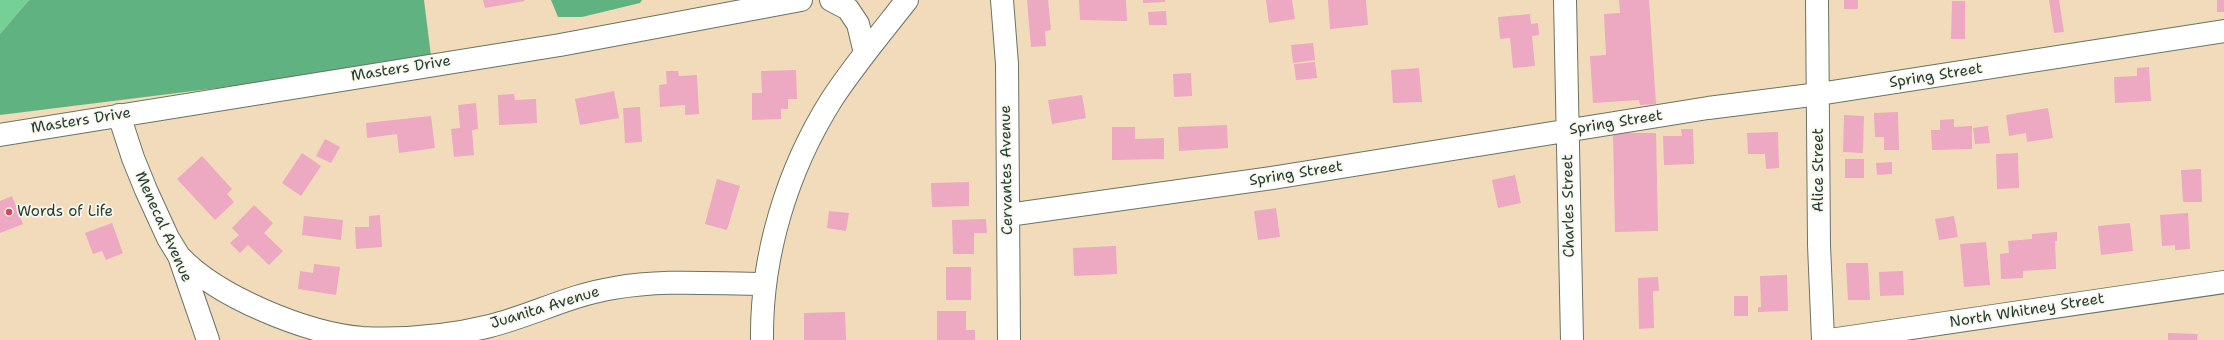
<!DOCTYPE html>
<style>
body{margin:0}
canvas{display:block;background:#f2dbbb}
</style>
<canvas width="2224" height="340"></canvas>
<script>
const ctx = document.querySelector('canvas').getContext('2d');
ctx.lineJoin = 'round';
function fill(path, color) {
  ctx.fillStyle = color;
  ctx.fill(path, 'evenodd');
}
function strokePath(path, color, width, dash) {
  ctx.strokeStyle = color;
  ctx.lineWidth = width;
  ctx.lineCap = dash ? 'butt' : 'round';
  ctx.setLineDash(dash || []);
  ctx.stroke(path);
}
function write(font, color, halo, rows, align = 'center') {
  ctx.font = font + ' "Shantell Sans",sans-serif';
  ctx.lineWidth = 3.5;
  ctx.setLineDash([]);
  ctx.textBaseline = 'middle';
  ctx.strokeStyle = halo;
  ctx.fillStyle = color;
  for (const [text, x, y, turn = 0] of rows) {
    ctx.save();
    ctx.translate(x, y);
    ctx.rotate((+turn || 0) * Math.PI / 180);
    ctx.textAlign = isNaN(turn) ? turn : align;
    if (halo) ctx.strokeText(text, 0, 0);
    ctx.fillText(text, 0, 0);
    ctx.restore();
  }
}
const green = new Path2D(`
 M0 0H29L0 34Z`);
const forest = new Path2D(`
 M29 0H424L431 56 290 79 0 115V34Z
 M551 0H642L640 3 582 17H558Z`);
const building = new Path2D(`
 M483 0H524L525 1 485 8Z
 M1027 0H1048L1051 30 1045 31 1046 46 1031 47Z
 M1079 0H1126L1127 21 1080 20Z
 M1143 0H1165V2L1143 3Z
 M1266 0H1292L1295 19 1269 23Z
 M1328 0H1366L1368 25 1330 29Z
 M1619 0H1649L1656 104 1640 105 1639 100 1593 103 1590 56 1606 55 1604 14 1620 13Z
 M1844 0H1858V9H1844Z
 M2049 0H2059L2064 32 2054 33Z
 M2217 0H2224V12H2217Z
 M1952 1H1965V39H1951Z
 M1166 11 1167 25H1149L1148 12Z
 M1530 14 1531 24 1538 23 1539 35 1532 36 1535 66 1513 68 1510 38 1500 39 1498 17Z
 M1313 43 1315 60 1293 63 1291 45Z
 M1315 62 1317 78 1296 80 1294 64Z
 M2149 67 2151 101 2115 103 2114 77 2137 76V68Z
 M1419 68 1422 102 1393 103 1391 70Z
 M796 70 797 99H788V109H781V119L752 120V93H762L761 71Z
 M666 71H678L679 76 697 75 699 114 685 115V105L660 107 659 85 667 84Z
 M1191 73 1192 96 1174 97 1173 74Z
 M614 91 619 118 580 125 575 99Z
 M514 94 515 100 536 99 537 123 499 125 498 95Z
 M1082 95 1086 118 1052 124 1048 100Z
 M476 103 478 129 472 130 474 155 454 157 451 129 460 128 458 105Z
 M640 107 642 142 625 143 623 108Z
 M2048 108 2053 138 2027 142 2026 133 2009 136 2006 115Z
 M1898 112 1899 150H1884V137H1875L1874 113Z
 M1844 115 1864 116 1863 153 1843 152Z
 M431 116 435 148 399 153 397 134 367 138 366 123Z
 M1954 119V127L1972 126V149L1932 150 1931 130H1940V120Z
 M1227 125 1228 148 1179 151 1178 127Z
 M1988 126 1990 143 1975 144 1973 128Z
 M1112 127H1135V139L1164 138V159L1112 160Z
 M1681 129H1693L1694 164 1664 165 1663 136H1682Z
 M1778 132 1779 168 1766 169 1765 154H1748L1747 133Z
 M1613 133H1656L1658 231 1615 232Z
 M325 139 340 147 331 163 316 156Z
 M302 153 321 166 301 196 282 183Z
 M2018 153 2019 188 1997 189 1996 154Z
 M202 156 232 189 227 194 234 202 215 220 177 179Z
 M1845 159H1864V178H1845Z
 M1892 162V174L1877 175 1876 163Z
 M2201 169 2202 202H2183L2181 170Z
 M1515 175 1521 203 1498 208 1492 180Z
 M717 179 740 186 727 230 705 224Z
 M969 182V206L932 207 931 183Z
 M12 196 23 224 0 233V201Z
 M254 205 273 223 264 233 283 251 269 265 248 245 240 253 230 243 239 235 232 228Z
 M1276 208 1280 237 1258 240 1254 211Z
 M829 211 849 213 846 231 827 228Z
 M2188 213 2190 249 2175 250V245L2162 246 2160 215Z
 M380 215 382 247 356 249 355 227H369V216Z
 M304 216 343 220 341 240 302 235Z
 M1954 216 1958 237 1939 240 1935 219Z
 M986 219 987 233H974V254H953L952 220Z
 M112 223 123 253 106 260 102 251 93 254 85 233Z
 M2130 223 2133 251 2101 255 2098 226Z
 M2057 232V241H2055L2056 269 2023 271V278L2001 279 2000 254 2009 253 2008 241 2032 239V234Z
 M1986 242 1990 285 1964 287 1960 244Z
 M1116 246 1117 274 1074 276 1073 248Z
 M1846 263H1868L1870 300H1848Z
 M314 264 340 267 336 295 298 289 300 271 313 273Z
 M946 267H971V300H946Z
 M1903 271 1904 295 1880 296 1879 272Z
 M1787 275 1788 311 1758 312V307H1761L1760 276Z
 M1658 277 1659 291H1653L1654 328 1639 329 1638 278Z
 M1734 296H1748V316H1734Z
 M937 311H966V330H975V340H937Z
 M845 312 846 340H804V313Z
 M2168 333 2198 334 2197 340H2168Z`);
const minor = new Path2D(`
 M831 0 848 9 858 24 865 53
 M1002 0 1007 64 1009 340
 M1565 0 1572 340
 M1817 0 1819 245 1823 340
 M119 115 133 158 146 190 168 238 179 256 208 340
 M0 135 560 45 801 0
 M1008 215 1272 178 1708 108 1819 94 2224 31
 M179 256C217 297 306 333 362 338 405 340 449 336 490 326 533 315 570 295 614 288 664 279 715 284 765 284
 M762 340C761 256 787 170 832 99 855 64 882 32 907 0
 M1830 340 2224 282`);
const markers = [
 [9,212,4,"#d1495b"]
];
const streetNames = [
 ["Masters Drive",401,69,-9],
 ["Spring Street",1936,76,-9],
 ["Masters Drive",81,121,-9],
 ["Spring Street",1616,123,-9],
 ["Cervantes Avenue",1007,170,-91],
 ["Alice Street",1819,170,-90],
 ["Spring Street",1296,174,-9],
 ["Charles Street",1569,206,-91],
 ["Menecal Avenue",163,227,66],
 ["Juanita Avenue",545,308,-17],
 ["North Whitney Street",2027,311,-9]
];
const poiNames = [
 ["Words of Life",17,212]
];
fill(green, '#75d097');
fill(forest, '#60b280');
fill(building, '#eda8c2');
strokePath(minor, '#697463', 24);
strokePath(minor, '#fff', 22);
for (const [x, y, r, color] of markers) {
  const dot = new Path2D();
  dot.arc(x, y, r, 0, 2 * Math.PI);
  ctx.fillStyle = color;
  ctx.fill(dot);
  strokePath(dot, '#fbf7ec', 1.5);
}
write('15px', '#1f3d34', '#fbf7ec', streetNames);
write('15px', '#1f3d34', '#fbf7ec', poiNames, 'left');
</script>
